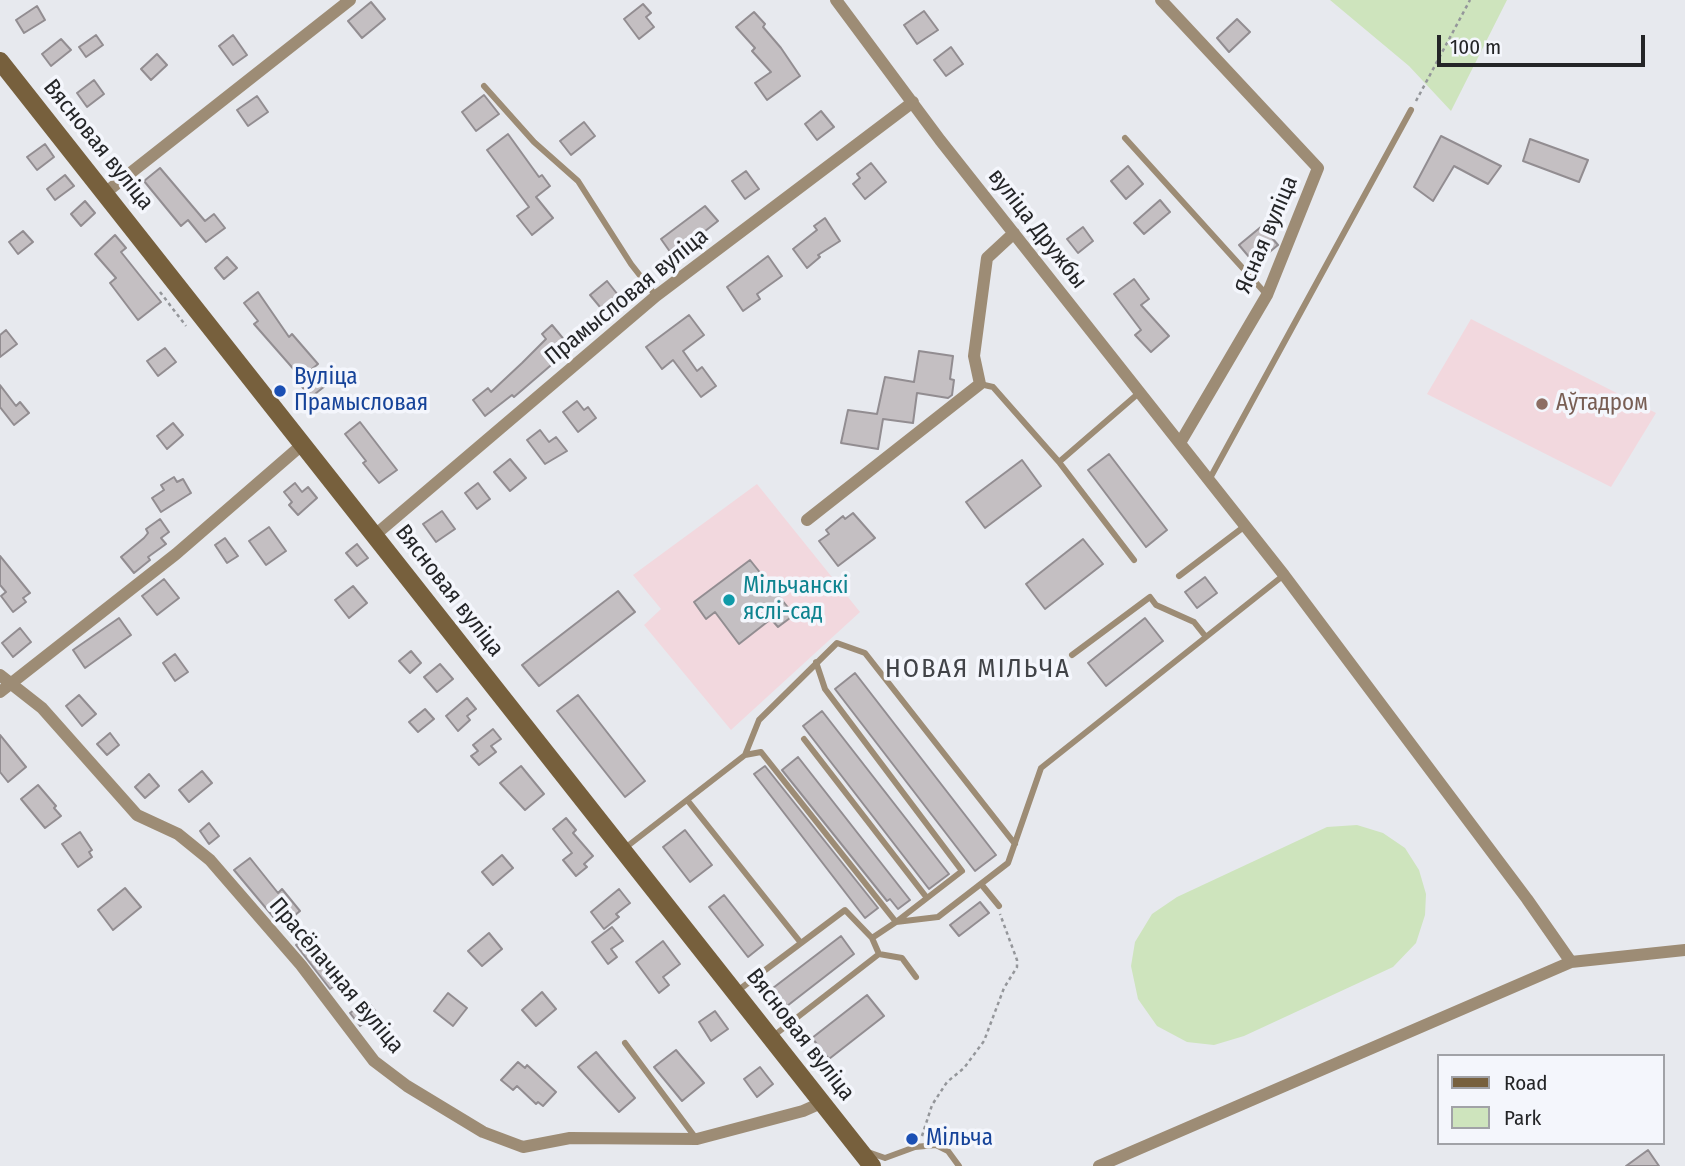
<!DOCTYPE html>
<meta charset="utf-8">
<style>
body{margin:0}
#map{position:relative;width:1685px;height:1166px;overflow:hidden;background:#e7e9ee;font-family:"Fira Sans Condensed",sans-serif}
canvas{display:block}
.legend{position:absolute;left:1437px;top:1054px;width:228px;height:91px;box-sizing:border-box;background:#f4f6fc;border:2px solid #a1a2a7;margin:0;padding:9px 12px;list-style:none;font-size:21px;color:#242527}
.legend li{display:flex;align-items:center;gap:14px;height:35px}
.legend b{width:35px;border:2px solid #a1a2a7}
.scale{position:absolute;left:1437px;top:35px;width:208px;height:32px;box-sizing:border-box;border:4px solid #242527;border-top:0;padding-left:9px;font-size:21px;line-height:24px;white-space:nowrap;color:#242527;-webkit-text-stroke:5px #f4f6fc;paint-order:stroke}
</style>
<div id="map">
<canvas width="1685" height="1166"></canvas>
<ul class="legend">
<li><b style="height:9px;background:#77603d"></b>Road</li>
<li><b style="height:19px;background:#cee4bd"></b>Park</li>
</ul>
<div class="scale">100 m</div>
</div>
<script>
const ctx = document.querySelector('canvas').getContext('2d');
ctx.lineJoin = 'round';
function fill(path, color) {
  ctx.fillStyle = color;
  ctx.fill(path, 'evenodd');
}
function strokePath(path, color, width, dash) {
  ctx.strokeStyle = color;
  ctx.lineWidth = width;
  ctx.lineCap = dash ? 'butt' : 'round';
  ctx.setLineDash(dash || []);
  ctx.stroke(path);
}
function write(font, color, halo, rows, align = 'center') {
  ctx.font = font + ' "Fira Sans Condensed",sans-serif';
  ctx.lineWidth = 7;
  ctx.setLineDash([]);
  ctx.textBaseline = 'middle';
  ctx.strokeStyle = halo;
  ctx.fillStyle = color;
  for (const [text, x, y, turn = 0] of rows) {
    ctx.save();
    ctx.translate(x, y);
    ctx.rotate((+turn || 0) * Math.PI / 180);
    ctx.textAlign = isNaN(turn) ? turn : align;
    if (halo) ctx.strokeText(text, 0, 0);
    ctx.fillText(text, 0, 0);
    ctx.restore();
  }
}
const education = new Path2D(`
 M1471 319 1656 413 1611 487 1427 394Z
 M757 484 860 612 731 730 644 625 661 609 633 575Z`);
const green = new Path2D(`
 M1330 0H1507L1451 111 1409 66Z
 M1357 825 1383 833 1405 848 1419 870 1426 894 1425 915 1416 943 1393 967 1244 1036 1214 1045 1187 1042 1157 1026 1138 999 1131 966 1135 942 1152 914 1177 897 1327 827Z`);
const building = new Path2D(`
 M371 2 385 19 362 38 348 21Z
 M643 4 651 13 646 17 654 27 639 39 624 19Z
 M37 6 45 20 24 33 16 20Z
 M924 11 938 30 917 44 904 25Z
 M754 12 765 24 763 27 781 48 800 76 767 100 755 83 771 72 752 51 755 48 736 27Z
 M1237 19 1250 32 1229 52 1217 38Z
 M96 35 103 45 86 57 79 47Z
 M233 35 247 55 233 65 219 46Z
 M61 39 71 50 51 66 42 54Z
 M951 47 963 64 946 76 934 60Z
 M157 54 167 65 151 80 141 69Z
 M94 80 104 94 87 107 77 93Z
 M484 95 499 114 476 131 462 112Z
 M257 96 268 112 248 126 237 110Z
 M821 111 834 127 817 140 805 124Z
 M584 122 595 136 571 155 560 141Z
 M508 134 539 177 542 175 550 186 536 197 553 218 532 235 517 216 529 207 487 150Z
 M1441 136 1501 166 1488 184 1454 166 1433 201 1414 187Z
 M1530 139 1588 160 1579 182 1523 161Z
 M45 144 54 157 37 170 27 157Z
 M871 163 886 182 865 199 853 184 860 178 857 174Z
 M1128 166 1143 184 1126 199 1111 181Z
 M160 168 205 221 214 214 225 228 206 242 188 220 181 226 144 181Z
 M746 171 759 189 745 199 732 181Z
 M65 175 74 186 55 200 47 189Z
 M1160 200 1170 212 1144 234 1134 223Z
 M85 201 95 213 81 226 71 214Z
 M705 206 718 221 673 256 661 239Z
 M825 218 840 241 818 255 820 257 807 268 793 249 817 230 814 226Z
 M1262 226 1278 245 1255 264 1239 245Z
 M1083 227 1093 241 1078 253 1067 239Z
 M23 231 33 242 18 254 9 242Z
 M115 235 126 248 121 252 161 302 138 320 110 283 116 278 95 254Z
 M768 256 782 276 757 294 760 299 743 311 727 287Z
 M227 257 237 268 224 279 215 268Z
 M1134 279 1149 299 1141 305 1169 336 1151 352 1135 335 1141 330 1114 294Z
 M607 281 622 300 605 313 590 295Z
 M258 292 289 337 292 334 318 364 312 369 325 386 310 398 300 384 304 381 254 324 258 321 244 303Z
 M689 315 704 335 683 351 697 371 702 367 716 386 701 397 673 360 662 369 646 347Z
 M552 325 571 348 514 397 512 395 485 416 473 400 488 388 491 392 522 363 546 339 542 334Z
 M6 330 17 344 0 357V335Z
 M165 348 176 362 158 376 147 361Z
 M919 351 953 356 950 379 954 380 952 395 948 398 917 393 913 423 883 419 878 449 841 443 848 410 877 414 885 377 914 382Z
 M0 385 16 406 20 402 29 413 14 425 0 407Z
 M577 401 584 410 588 407 596 418 578 432 563 412Z
 M360 422 397 470 379 483 363 463 366 461 345 434Z
 M173 423 183 435 167 449 157 436Z
 M540 430 549 442 556 437 567 451 545 464 527 440Z
 M1109 454 1167 530 1146 547 1088 470Z
 M510 459 526 478 510 491 494 472Z
 M1022 460 1041 486 985 528 966 502Z
 M174 477 177 482 183 479 191 493 161 512 152 498 164 490 161 485Z
 M295 483 302 492 308 487 317 498 298 515 289 505 292 502 284 492Z
 M478 483 490 499 477 509 465 493Z
 M442 511 455 529 436 542 423 524Z
 M853 513 875 538 838 566 819 541 829 534 826 530 843 516 845 519Z
 M160 519 169 532 161 538 166 544 148 557 150 560 134 573 121 557 144 538 148 533 146 529Z
 M269 527 286 551 266 565 249 541Z
 M225 538 238 556 227 563 215 545Z
 M1083 539 1103 564 1045 609 1026 584Z
 M357 544 368 558 357 566 346 553Z
 M0 556 30 593 23 598 26 602 13 612 1 596 6 592 0 585Z
 M750 560 794 615 778 627 771 619 739 644 715 612 706 619 694 602Z
 M1205 577 1217 593 1197 608 1185 592Z
 M164 579 179 598 157 615 142 596Z
 M353 586 367 603 349 618 335 600Z
 M618 591 635 612 539 686 522 665Z
 M119 618 131 635 85 668 73 650Z
 M1145 618 1163 641 1106 686 1088 663Z
 M20 628 31 642 13 657 2 643Z
 M411 651 421 663 410 673 399 661Z
 M175 654 188 672 175 681 163 663Z
 M440 664 453 679 437 692 424 677Z
 M855 673 996 855 975 871 835 689Z
 M79 695 96 714 82 726 66 706Z
 M578 695 645 781 625 797 557 711Z
 M467 698 476 709 467 716 470 720 458 731 446 716Z
 M425 709 434 719 418 732 409 722Z
 M822 711 949 874 929 889 803 726Z
 M493 729 501 739 491 746 496 752 479 765 471 756 478 751 473 745Z
 M110 733 119 745 107 755 97 744Z
 M0 735 26 767 8 782 0 772Z
 M798 757 910 900 898 909 890 899 887 901 782 770Z
 M521 766 544 794 525 810 500 783Z
 M765 766 878 908 865 918 754 774Z
 M202 771 212 783 189 802 179 790Z
 M149 774 159 786 145 798 135 787Z
 M38 785 56 806 54 808 61 816 45 828 21 799Z
 M566 818 576 830 573 833 593 856 584 864 587 867 576 876 563 860 572 853 553 829Z
 M209 823 219 836 209 844 200 831Z
 M685 830 712 865 690 882 663 847Z
 M80 832 92 850 89 852 92 857 78 867 62 844Z
 M502 855 513 868 493 885 482 872Z
 M250 858 278 893 282 889 300 911 289 920 283 912 275 919 234 870Z
 M125 888 141 907 113 930 98 910Z
 M619 889 630 903 616 914 619 917 604 929 591 912Z
 M724 895 763 945 748 957 709 907Z
 M980 902 989 913 959 936 950 925Z
 M612 927 623 941 611 949 617 957 608 964 592 942Z
 M489 933 502 949 482 966 468 951Z
 M309 935 345 978 330 989 296 945Z
 M841 936 854 954 787 1006 773 988Z
 M663 941 680 964 663 977 669 985 659 993 636 962Z
 M542 992 556 1009 536 1026 522 1010Z
 M448 993 467 1008 453 1026 434 1011Z
 M867 995 884 1016 829 1059 812 1038Z
 M367 1000 380 1017 372 1024 368 1019 360 1026 350 1013Z
 M715 1011 728 1029 711 1041 699 1022Z
 M676 1050 704 1083 682 1101 654 1067Z
 M596 1052 635 1098 619 1112 578 1067Z
 M518 1062 525 1068 527 1065 556 1092 543 1106 538 1102 536 1104 517 1086 513 1090 501 1080Z
 M760 1067 773 1084 757 1097 744 1079Z
 M1648 1150 1659 1166H1626Z`);
const path = new Path2D(`
 M1416 101 1470 0
 M160 292 186 326
 M922 1136 932 1105 947 1082 964 1068 984 1041 1004 988 1017 967V960L1000 914`);
const lane = new Path2D(`
 M484 86 534 142 578 181 631 264 656 296
 M1125 138 1267 295
 M980 384 993 387 1059 462
 M1209 480 1411 110
 M1134 560 1059 462 1140 392
 M1179 576 1245 526
 M1072 655 1150 597 1156 605 1194 622 1206 637
 M804 739 927 898
 M745 755 761 752 896 922 962 871 825 689 816 662
 M688 801 801 943
 M625 848 745 755 759 720 837 643 865 653 1015 844
 M981 884 999 906
 M872 938 896 922 938 917 1008 863 1041 768 1284 575
 M879 954 902 958 916 977
 M736 992 845 910 872 938 879 954 772 1037
 M625 1043 695 1137
 M868 1152 885 1158 915 1147 936 1145 948 1151 959 1166`);
const street = new Path2D(`
 M836 0 940 140 1284 575 1527 899 1571 962
 M1161 0 1318 168 1267 295 1180 443
 M105 193 350 0
 M807 520 980 384 974 356 987 258 1014 233
 M375 535 656 296 913 102
 M0 675 42 708 137 815 178 834 210 860 301 965 374 1061 407 1086 483 1132 523 1147 570 1138 697 1139 803 1111 821 1103
 M0 692 176 554 303 444
 M1099 1166 1571 962 1685 950`);
const secondary = new Path2D(`
 M0 61 872 1166`);
const markers = [
 [280,391,7,"#1a4fb4"],
 [1542,404,7,"#8d6e63"],
 [729,600,7,"#0f9aa8"],
 [912,1139,7,"#1a4fb4"]
];
const streetNames = [
 ["Вясновая вуліца",98,145,51],
 ["вуліца Дружбы",1037,229,52],
 ["Ясная вуліца",1267,235,-67],
 ["Прамысловая вуліца",627,297,-39],
 ["Вясновая вуліца",449,591,52],
 ["Прасёлачная вуліца",336,976,50],
 ["Вясновая вуліца",800,1035,52]
];
const transitNames = [
 ["Вуліца",294,378],
 ["Прамысловая",294,404],
 ["Мільча",926,1139]
];
const educationNames = [
 ["Аўтадром",1556,404]
];
const cultureNames = [
 ["Мільчанскі",743,587],
 ["яслі-сад",743,613]
];
const quarterNames = [
 ["НОВАЯ МІЛЬЧА",978,670]
];
fill(education, '#f2d8de');
fill(green, '#cee4bd');
fill(building, '#c4bfc2');
strokePath(building, '#928d91', 2);
strokePath(path, '#94969a', 2.5, [3.5, 3.5]);
strokePath(lane, '#9d8c75', 6);
strokePath(street, '#9d8c75', 12);
strokePath(secondary, '#77603d', 18);
for (const [x, y, r, color] of markers) {
  const dot = new Path2D();
  dot.arc(x, y, r, 0, 2 * Math.PI);
  ctx.fillStyle = color;
  ctx.fill(dot);
  strokePath(dot, '#f4f6fc', 2.5);
}
write('23px', '#242527', '#f4f6fc', streetNames);
write('23px', '#164399', '#f4f6fc', transitNames, 'left');
write('23px', '#785e54', '#f4f6fc', educationNames, 'left');
write('23px', '#0d838f', '#f4f6fc', cultureNames, 'left');
ctx.letterSpacing = '2px';
write('26px', '#414347', '#f4f6fc', quarterNames);
ctx.letterSpacing = '0px';
</script>
